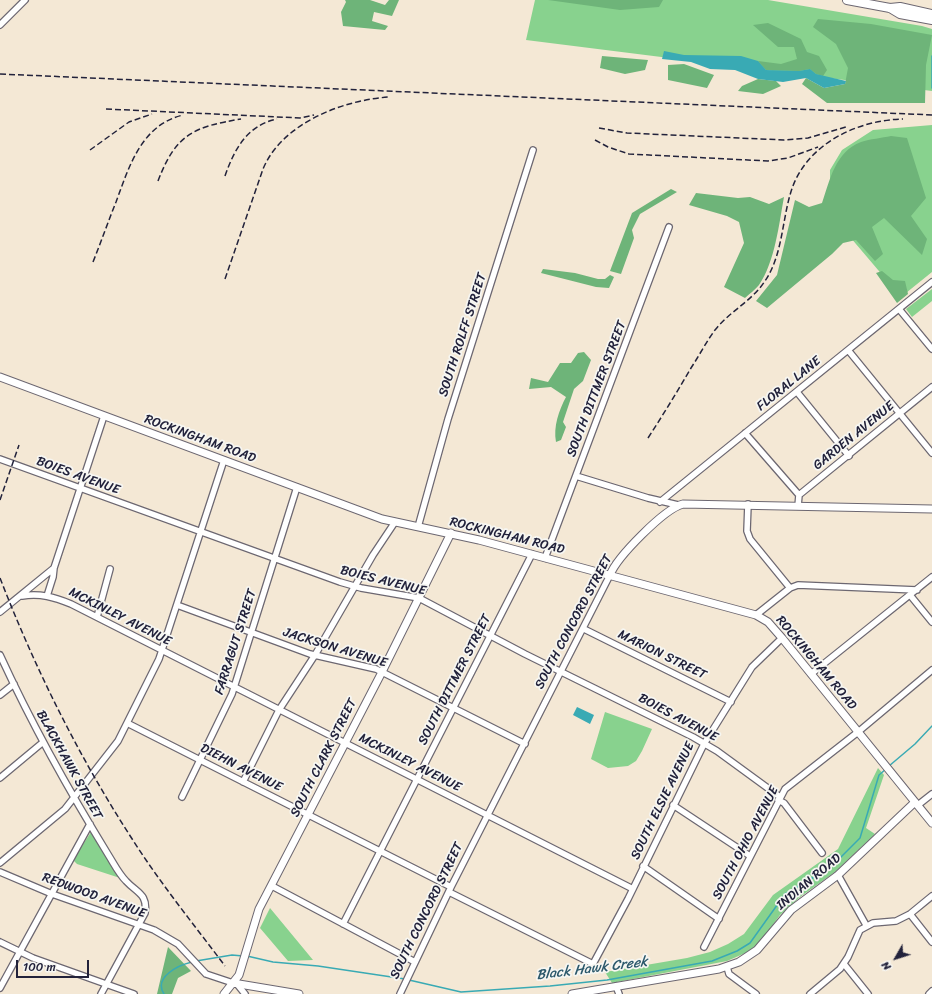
<!DOCTYPE html>
<style>
body{margin:0}
#map{position:relative;width:932px;height:994px;overflow:hidden;background:#f4e8d5;font-family:Sriracha,sans-serif}
canvas{display:block}
.north{position:absolute;left:876px;top:938px;width:40px;height:40px;-webkit-text-stroke:3px #f6f6f2;paint-order:stroke;rotate:231deg;font-size:11px;font-weight:700;line-height:16px;text-align:center;color:#22223b}
.north::after{content:'';display:block;margin:auto;width:14px;height:18px;background:#22223b;clip-path:polygon(50% 0,100% 100%,50% 72%,0 100%)}
.scale{position:absolute;left:16px;top:960px;width:73px;height:18px;box-sizing:border-box;border:2px solid #22223b;border-top:0;padding-left:5px;font-size:12px;line-height:14px;white-space:nowrap;color:#22223b;-webkit-text-stroke:3px #f6f6f2;paint-order:stroke}
</style>
<div id="map">
<canvas width="932" height="994"></canvas>
<div class="north">N</div>
<div class="scale">100 m</div>
</div>
<script>
const ctx = document.querySelector('canvas').getContext('2d');
ctx.lineJoin = 'round';
function fill(path, color) {
  ctx.fillStyle = color;
  ctx.fill(path, 'evenodd');
}
function strokePath(path, color, width, dash) {
  ctx.strokeStyle = color;
  ctx.lineWidth = width;
  ctx.lineCap = dash ? 'butt' : 'round';
  ctx.setLineDash(dash || []);
  ctx.stroke(path);
}
function write(font, color, halo, rows, align = 'center') {
  ctx.font = font + ' Sriracha,sans-serif';
  ctx.lineWidth = 3.5;
  ctx.setLineDash([]);
  ctx.textBaseline = 'middle';
  ctx.strokeStyle = halo;
  ctx.fillStyle = color;
  for (const [text, x, y, turn = 0] of rows) {
    ctx.save();
    ctx.translate(x, y);
    ctx.rotate((+turn || 0) * Math.PI / 180);
    ctx.textAlign = isNaN(turn) ? turn : align;
    if (halo) ctx.strokeText(text, 0, 0);
    ctx.fillText(text, 0, 0);
    ctx.restore();
  }
}
const green = new Path2D(`
 M535 0H768L922 26 932 29V91L526 40Z
 M932 125V272L901 297 839 224 830 206V170L842 150 873 130Z
 M932 289V301L912 317 906 309Z
 M605 712 652 729 642 751 636 761 628 766 608 768 591 759Z
 M878 768 884 775 866 828 875 834 835 872 800 897 780 915 764 937 750 951 727 961 612 983 605 972 687 958 710 952 728 944 744 934 773 895 838 849Z
 M91 832 120 878 77 864 73 860Z
 M270 908 313 960 288 961 260 928Z`);
const forest = new Path2D(`
 M345 0H370L385 5 389 0H399L392 16 374 12 372 21 388 26 385 30 343 26 341 12 346 2Z
 M548 0H663L659 7 620 10Z
 M818 19 871 24 932 35 926 65 925 103H827L802 84 806 78 824 88 845 84 848 68 836 44 813 27Z
 M768 23 801 39 807 52 819 56 827 70 823 76 816 74 810 69 799 71 766 70 758 61 781 64 797 59 794 47H778L753 25Z
 M602 56 648 60 645 70 625 74 600 68Z
 M684 64 714 75 707 88 668 80V65Z
 M758 79 776 81 781 86 763 94 738 91 742 86Z
 M891 136 907 138 926 198 911 216 927 239 922 255 884 218 872 227 883 254 875 261 856 240 843 243 832 254 767 308 756 301 777 275 795 200 809 207 822 203C830 180 835 152 861 142 870 139 882 138 891 136Z
 M671 189 677 192 640 214 632 230 634 238 621 274 610 271 632 213Z
 M696 193 738 198 750 197 769 204 784 197C779 224 775 262 759 285 755 290 749 294 745 298L724 287 744 243 739 222 727 216 689 205Z
 M543 269 575 273 598 279H605L610 275 614 277 609 288 596 287 541 273Z
 M882 271 893 280 905 281 908 294 897 303 876 273Z
 M584 352 591 360 583 381 574 389 563 422 566 427 561 440 556 442C553 427 559 410 566 397L551 387 529 389 531 378 548 382 560 363H571L578 353Z
 M168 947 191 971 178 978 172 994H157Z`);
const water = new Path2D(`
 M664 51 684 55 741 56 758 61 766 70 799 71 810 69 816 74 846 81 845 84 824 88 806 78 783 82 758 79 735 70 710 69 691 62 662 59Z
 M577 707 594 715 590 724 573 715Z`);
const stream = new Path2D(`
 M932 56V88
 M889 766 915 744 932 726
 M247 956 273 962 318 966 405 979
 M196 961 232 955 243 956
 M409 980 461 992 550 986 607 980 712 961 737 951 750 943 785 894 831 867 860 838 879 775 886 769
 M164 994C153 977 179 965 192 962`);
const minor = new Path2D(`
 M0 25 25 0
 M899 309 932 349
 M848 350 932 453
 M797 392 849 456
 M745 433 799 495
 M0 459 340 582 361 588 419 598 525 654 693 737 717 751 780 797
 M576 476 648 498 678 505
 M660 502 932 282
 M748 504 747 531 750 539 790 588
 M798 506 799 495 932 387
 M418 527 448 419 533 150
 M545 558 669 227
 M910 595 932 622
 M22 596C40 593 54 597 71 604L633 889
 M47 596 53 577 54 568
 M177 605 310 654 376 669 525 744
 M0 612 54 568 104 416
 M756 615 790 588 798 585 917 590
 M97 617 110 569
 M584 629 731 702
 M0 655C32 725 69 791 109 856 114 864 119 874 126 881 137 893 148 894 145 913L101 994
 M811 674 932 577
 M0 695 14 684
 M127 723 451 887
 M0 778 42 743
 M243 782 279 710 315 655 373 555 395 522
 M182 797 232 694 297 487
 M778 800 784 803 822 853
 M673 805 750 856
 M918 805 932 794
 M0 863 65 809 118 741 159 659 224 460
 M643 866 719 919
 M0 872 52 894 154 930 178 944 206 974 233 983
 M838 875 866 925
 M272 886 415 962
 M449 892 593 964 628 899 704 744 752 667 782 638
 M910 914 932 942
 M343 924 532 554
 M0 942 33 958 134 994
 M704 947 785 789 858 732 932 670
 M844 964 868 994
 M727 967 729 974 756 994
 M237 984 245 994
 M616 986 619 994
 M0 988 90 824
 M400 994 451 887 610 575
 M810 994 840 969 848 957 860 930 873 923 896 921 910 914 932 896
 M929 994 932 991`);
const tertiary = new Path2D(`
 M0 377 382 519 479 540 756 615 768 622 782 638 932 823
 M610 575C617 557 664 509 683 504L932 509
 M233 983 299 994
 M224 994 239 975 259 909 382 672 451 533
 M572 994 719 969 739 962 757 950 791 910 838 875 915 802`);
const primary = new Path2D(`
 M847 0 890 8 900 14 932 20
 M890 8 900 7 932 14`);
const rail = new Path2D(`
 M0 74 932 115
 M106 109 300 118 314 115
 M599 128 627 133 784 140 808 138 846 127
 M595 140 608 147 629 154 768 161 788 158 818 147
 M90 150 129 122 152 114
 M225 176C234 150 247 125 277 119
 M158 181C176 134 193 127 241 119
 M93 262C101 242 108 222 116 202 129 167 141 125 183 115
 M225 279 263 169C282 123 343 100 389 97
 M648 438C663 415 677 392 691 368 699 356 706 342 715 330 730 311 752 301 765 281 782 256 782 223 790 195 803 146 855 120 903 119
 M0 500 19 445
 M0 578C38 676 85 769 144 857 169 894 198 930 225 966`);
const streetNames = [
 ["SOUTH ROLFF STREET",463,335,-72],
 ["FLORAL LANE",789,384,-39],
 ["SOUTH DITTMER STREET",597,389,-69],
 ["GARDEN AVENUE",854,436,-39],
 ["ROCKINGHAM ROAD",200,439,20],
 ["BOIES AVENUE",78,476,20],
 ["ROCKINGHAM ROAD",507,536,14],
 ["BOIES AVENUE",383,581,14],
 ["MCKINLEY AVENUE",120,617,27],
 ["SOUTH CONCORD STREET",574,622,-62],
 ["FARRAGUT STREET",236,642,-72],
 ["JACKSON AVENUE",335,648,17],
 ["MARION STREET",662,655,26],
 ["ROCKINGHAM ROAD",816,663,50],
 ["SOUTH DITTMER STREET",455,680,-63],
 ["BOIES AVENUE",678,718,28],
 ["SOUTH CLARK STREET",324,758,-63],
 ["MCKINLEY AVENUE",410,763,27],
 ["BLACKHAWK STREET",69,765,61],
 ["DIEHN AVENUE",241,768,27],
 ["SOUTH ELSIE AVENUE",663,801,-64],
 ["SOUTH OHIO AVENUE",746,843,-62],
 ["INDIAN ROAD",809,882,-40],
 ["REDWOOD AVENUE",94,896,20],
 ["SOUTH CONCORD STREET",427,911,-64]
];
const waterNames = [
 ["Black Hawk Creek",592,969,-7]
];
fill(green, '#88d28e');
fill(forest, '#6eb479');
fill(water, '#39aab4');
strokePath(stream, '#39aab4', 1.5);
strokePath(minor, '#6c6771', 8);
strokePath(tertiary, '#6c6771', 9);
strokePath(primary, '#6c6771', 10);
strokePath(minor, '#fff', 5.5);
strokePath(tertiary, '#fff', 7);
strokePath(primary, '#fff', 8);
strokePath(rail, '#22223b', 1.5, [6, 3]);
write('13px', '#22223b', '#f6f6f2', streetNames);
write('italic 14px', '#2b586b', '#f6f6f2', waterNames);
</script>
